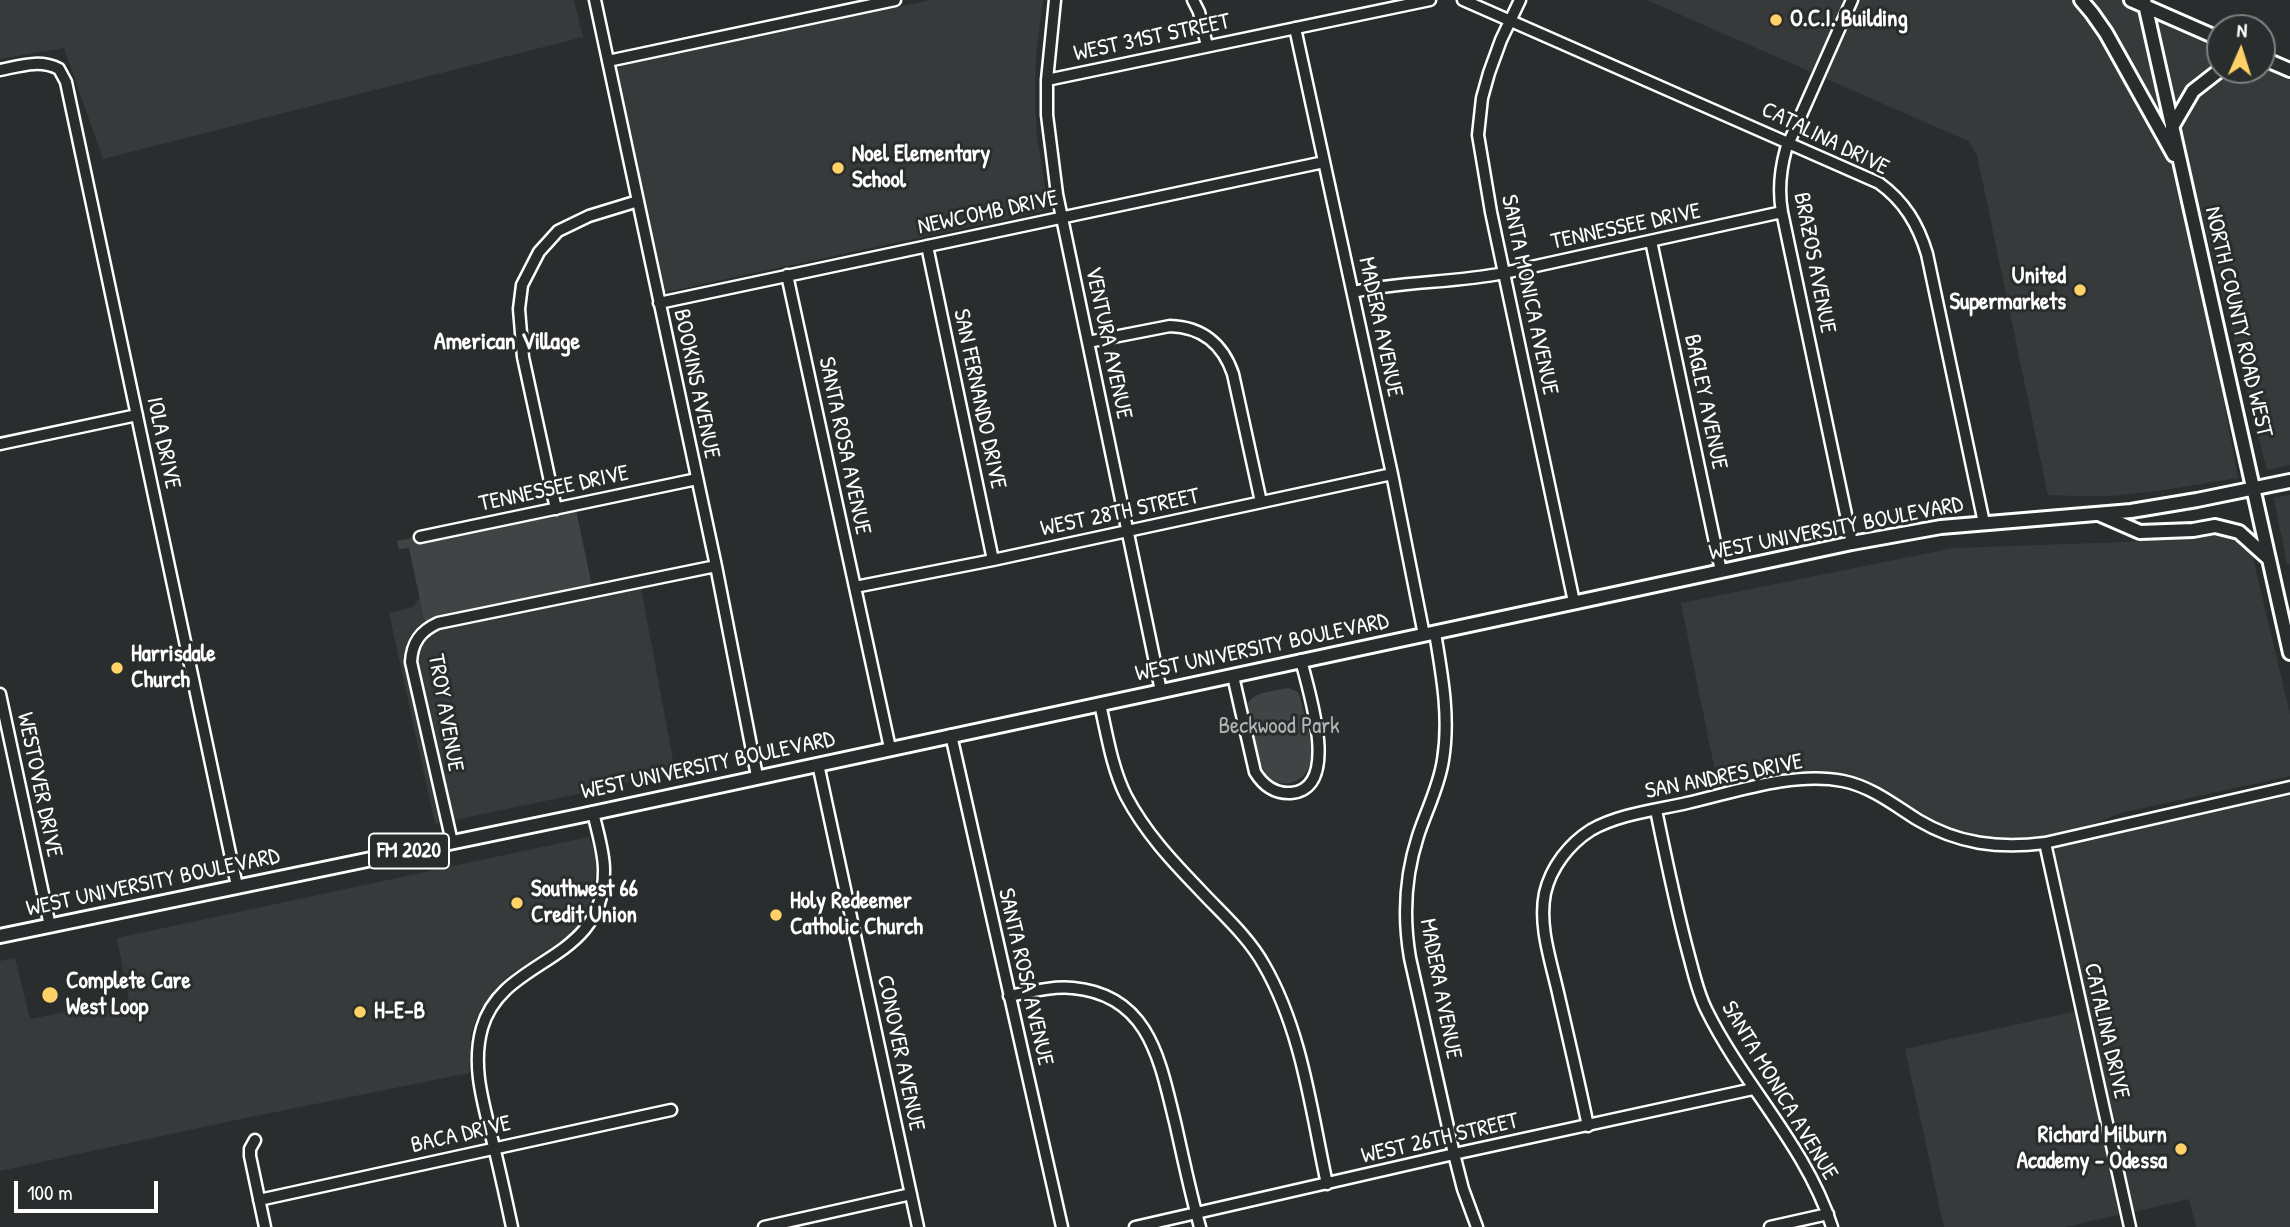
<!DOCTYPE html>
<style>
body{margin:0}
#map{position:relative;width:2290px;height:1227px;overflow:hidden;background:#2a2d2e;font-family:"Patrick Hand",sans-serif}
canvas{display:block}
.north{position:absolute;left:2206px;top:14px;width:70px;height:70px;box-sizing:border-box;background:#2a2d2e;border:2px solid #7f8182;border-radius:50%;rotate:3deg;font-size:19px;font-weight:700;line-height:28px;text-align:center;color:#fff}
.north::after{content:'';display:block;margin:auto;width:24px;height:32px;background:#ffd166;clip-path:polygon(50% 0,100% 100%,50% 72%,0 100%)}
.scale{position:absolute;left:14px;top:1181px;width:144px;height:32px;box-sizing:border-box;border:4px solid #fff;border-top:0;padding-left:9px;font-size:21px;line-height:24px;white-space:nowrap;color:#fff;-webkit-text-stroke:5px #2a2d2e;paint-order:stroke}
</style>
<div id="map">
<canvas width="2290" height="1227"></canvas>
<div class="north">N</div>
<div class="scale">100 m</div>
</div>
<script>
const ctx = document.querySelector('canvas').getContext('2d');
ctx.lineJoin = 'round';
function fill(path, color) {
  ctx.fillStyle = color;
  ctx.fill(path, 'evenodd');
}
function strokePath(path, color, width, dash) {
  ctx.strokeStyle = color;
  ctx.lineWidth = width;
  ctx.lineCap = dash ? 'butt' : 'round';
  ctx.setLineDash(dash || []);
  ctx.stroke(path);
}
function write(font, color, halo, rows, align = 'center') {
  ctx.font = font + ' "Patrick Hand",sans-serif';
  ctx.lineWidth = 6;
  ctx.setLineDash([]);
  ctx.textBaseline = 'middle';
  ctx.strokeStyle = halo;
  ctx.fillStyle = color;
  for (const [text, x, y, turn = 0] of rows) {
    ctx.save();
    ctx.translate(x, y);
    ctx.rotate((+turn || 0) * Math.PI / 180);
    ctx.textAlign = isNaN(turn) ? turn : align;
    if (halo) ctx.strokeText(text, 0, 0);
    ctx.fillText(text, 0, 0);
    ctx.restore();
  }
}
const built = new Path2D(`
 M0 0H574L583 37 103 159 64 48 0 59Z
 M931 0H1043L1036 56 1035 100 1037 135 1047 201 1044 211 656 294 664 291 660 287 615 71 622 66 629 63Z
 M1647 0H2135L2220 38V70H2262V56L2290 69V465L2267 470 2153 23 2238 478 2165 490 2112 496H2078L2048 495 1977 155 1968 141Z
 M2290 495V564L2287 565 2274 498Z
 M2213 532 2236 536 2246 545 2252 554 2290 714V776L2121 813 2045 843 1964 841 1861 786 1812 778 1720 796 1681 603 1954 548 2126 542Z
 M640 582 675 771 583 793 435 824 389 613 413 607 420 597 426 627Z
 M2290 793V1227H2196L2189 1199 2134 1212 2055 855 2056 849 2061 844Z
 M589 837 595 853 596 871 594 887 586 913 578 926 568 936 512 973 492 992 480 1010 471 1032 469 1073 231 1121 0 1171V961L15 958 30 1019 129 1000 117 938Z
 M2082 1010 2127 1213 2065 1227H1944L1905 1049Z`);
const green = new Path2D(`
 M575 505 593 591 426 628 409 548 399 549 397 541Z
 M1288 688 1298 692 1300 697C1304 716 1312 738 1311 757 1310 782 1280 794 1265 772 1255 758 1249 720 1248 703 1256 691 1275 691 1288 688Z`);
const minor = new Path2D(`
 M595 0 716 566 757 776
 M1055 0 1047 80V115L1057 194 1161 691
 M1193 0 1199 12 1207 46
 M1463 0 1879 183C1904 201 1918 224 1927 254L1984 523
 M1520 0 1501 40 1489 73 1482 98 1478 135 1491 212 1574 602
 M1295 28 1392 474 1424 635
 M608 61 895 0
 M0 70C20 66 40 59 59 69L66 82 237 886
 M1047 80 1430 0
 M1651 241 1721 571
 M927 246 993 560
 M787 275 890 748
 M1353 292C1403 281 1454 283 1504 273L1782 212
 M659 303 1324 162
 M1088 342 1170 326C1202 327 1223 344 1233 374L1261 502
 M0 444 137 415
 M556 509 523 357 519 309 522 285 539 252 558 231 589 216 638 201
 M420 537 697 479
 M1852 543 1782 212C1778 190 1780 171 1786 149L1852 0
 M855 587 993 560 1392 474
 M1435 633C1442 675 1450 717 1443 760 1439 787 1426 811 1418 836 1405 876 1403 917 1410 958L1454 1154 1463 1189 1477 1227
 M1233 676 1255 772C1263 785 1274 794 1291 793 1342 789 1308 690 1301 660
 M0 694 50 926
 M1100 704C1107 735 1112 768 1126 796 1145 832 1171 860 1198 888 1221 913 1248 936 1264 965 1302 1031 1311 1110 1327 1184
 M951 735 1062 1227
 M818 764 918 1227
 M1656 810C1666 859 1676 908 1689 956 1694 974 1698 994 1707 1011 1744 1086 1806 1146 1832 1227
 M452 842 411 662C412 643 420 631 438 623L716 566
 M2045 843 2130 1227
 M1009 996C1030 992 1052 986 1073 988 1150 995 1160 1062 1175 1122 1183 1157 1190 1192 1200 1227
 M1588 1126C1579 1083 1569 1040 1559 997 1552 964 1538 927 1545 893 1551 867 1569 844 1591 830 1619 814 1656 810 1687 803 1735 792 1794 771 1843 781 1872 787 1894 805 1918 820 1958 844 1999 849 2045 843L2290 787
 M255 1140 250 1149V1156L265 1227
 M259 1200 671 1110
 M512 1227C506 1199 500 1171 493 1143 484 1105 471 1067 482 1028 503 955 605 965 604 870 604 851 597 831 593 812
 M764 1227 911 1194
 M1135 1227 1454 1154 1753 1089
 M1770 1227 1828 1214`);
const major = new Path2D(`
 M2081 0 2092 13 2106 33 2174 155
 M2131 0 2220 39
 M2144 0 2290 653
 M2262 58 2290 70
 M2172 127 2193 91 2220 70
 M2101 515 2140 532 2193 530 2215 526 2239 532 2269 559
 M0 936 579 816 1852 543 1941 527 2131 511 2197 500 2290 481`);
const markers = [
 [1776,20,7,"#ffd166"],
 [838,168,7,"#ffd166"],
 [2080,290,7,"#ffd166"],
 [117,668,7,"#ffd166"],
 [517,903,7,"#ffd166"],
 [776,915,7,"#ffd166"],
 [50,995,9,"#ffd166"],
 [360,1012,7,"#ffd166"],
 [2181,1149,7,"#ffd166"]
];
const shields = [
 [409,851,80]
];
const shieldNames = [
 ["FM 2020",409,851]
];
const poiNames = [
 ["O.C.I. Building",1790,20],
 ["Noel Elementary",852,155],
 ["School",852,181],
 ["United",2066,277,"right"],
 ["Supermarkets",2066,303,"right"],
 ["Harrisdale",131,655],
 ["Church",131,681],
 ["Southwest 66",531,890],
 ["Credit Union",531,916],
 ["Holy Redeemer",790,902],
 ["Catholic Church",790,928],
 ["Complete Care",66,982],
 ["West Loop",66,1008],
 ["H-E-B",374,1012],
 ["Richard Milburn",2167,1136,"right"],
 ["Academy - Odessa",2167,1162,"right"]
];
const streetNames = [
 ["WEST 31ST STREET",1152,38,-12],
 ["CATALINA DRIVE",1825,139,26],
 ["NEWCOMB DRIVE",988,213,-12],
 ["TENNESSEE DRIVE",1626,227,-12],
 ["BRAZOS AVENUE",1814,263,79],
 ["SANTA MONICA AVENUE",1529,295,78],
 ["NORTH COUNTY ROAD WEST",2238,322,77],
 ["MADERA AVENUE",1380,327,78],
 ["VENTURA AVENUE",1108,343,78],
 ["BOOKINS AVENUE",696,384,78],
 ["SAN FERNANDO DRIVE",979,399,78],
 ["BAGLEY AVENUE",1705,402,78],
 ["IOLA DRIVE",163,443,78],
 ["SANTA ROSA AVENUE",844,446,78],
 ["TENNESSEE DRIVE",554,489,-12],
 ["WEST 28TH STREET",1120,513,-12],
 ["WEST UNIVERSITY BOULEVARD",1836,529,-11],
 ["WEST UNIVERSITY BOULEVARD",1262,648,-12],
 ["TROY AVENUE",445,713,80],
 ["WEST UNIVERSITY BOULEVARD",708,766,-12],
 ["SAN ANDRES DRIVE",1724,777,-11],
 ["WESTOVER DRIVE",39,785,78],
 ["WEST UNIVERSITY BOULEVARD",153,883,-12],
 ["SANTA ROSA AVENUE",1025,977,77],
 ["MADERA AVENUE",1440,989,79],
 ["CATALINA DRIVE",2106,1031,77],
 ["CONOVER AVENUE",900,1053,78],
 ["SANTA MONICA AVENUE",1779,1091,59],
 ["BACA DRIVE",461,1135,-13],
 ["WEST 26TH STREET",1440,1139,-13]
];
const parkNames = [
 ["Beckwood Park",1279,727]
];
const neighbourhoodNames = [
 ["American Village",507,343]
];
fill(built, '#373a3b');
fill(green, '#414445');
strokePath(minor, '#fff', 15);
strokePath(major, '#fff', 18);
strokePath(minor, '#2a2d2e', 10);
strokePath(major, '#2a2d2e', 12);
for (const [x, y, r, color] of markers) {
  const dot = new Path2D();
  dot.arc(x, y, r, 0, 2 * Math.PI);
  ctx.fillStyle = color;
  ctx.fill(dot);
  strokePath(dot, '#2a2d2e', 2.5);
}
for (const [x, y, w] of shields) {
  const box = new Path2D();
  box.roundRect(x - w / 2, y - 17.5, w, 35, 5);
  ctx.fillStyle = '#2a2d2e';
  ctx.fill(box);
  strokePath(box, '#fff', 2);
}
write('bold 21px', '#fff', null, shieldNames);
write('bold 23px', '#fff', '#2a2d2e', poiNames, 'left');
write('23px', '#fff', '#2a2d2e', streetNames);
write('23px', '#b3b4b5', '#2a2d2e', parkNames);
write('bold 24px', '#fff', '#2a2d2e', neighbourhoodNames);
</script>
